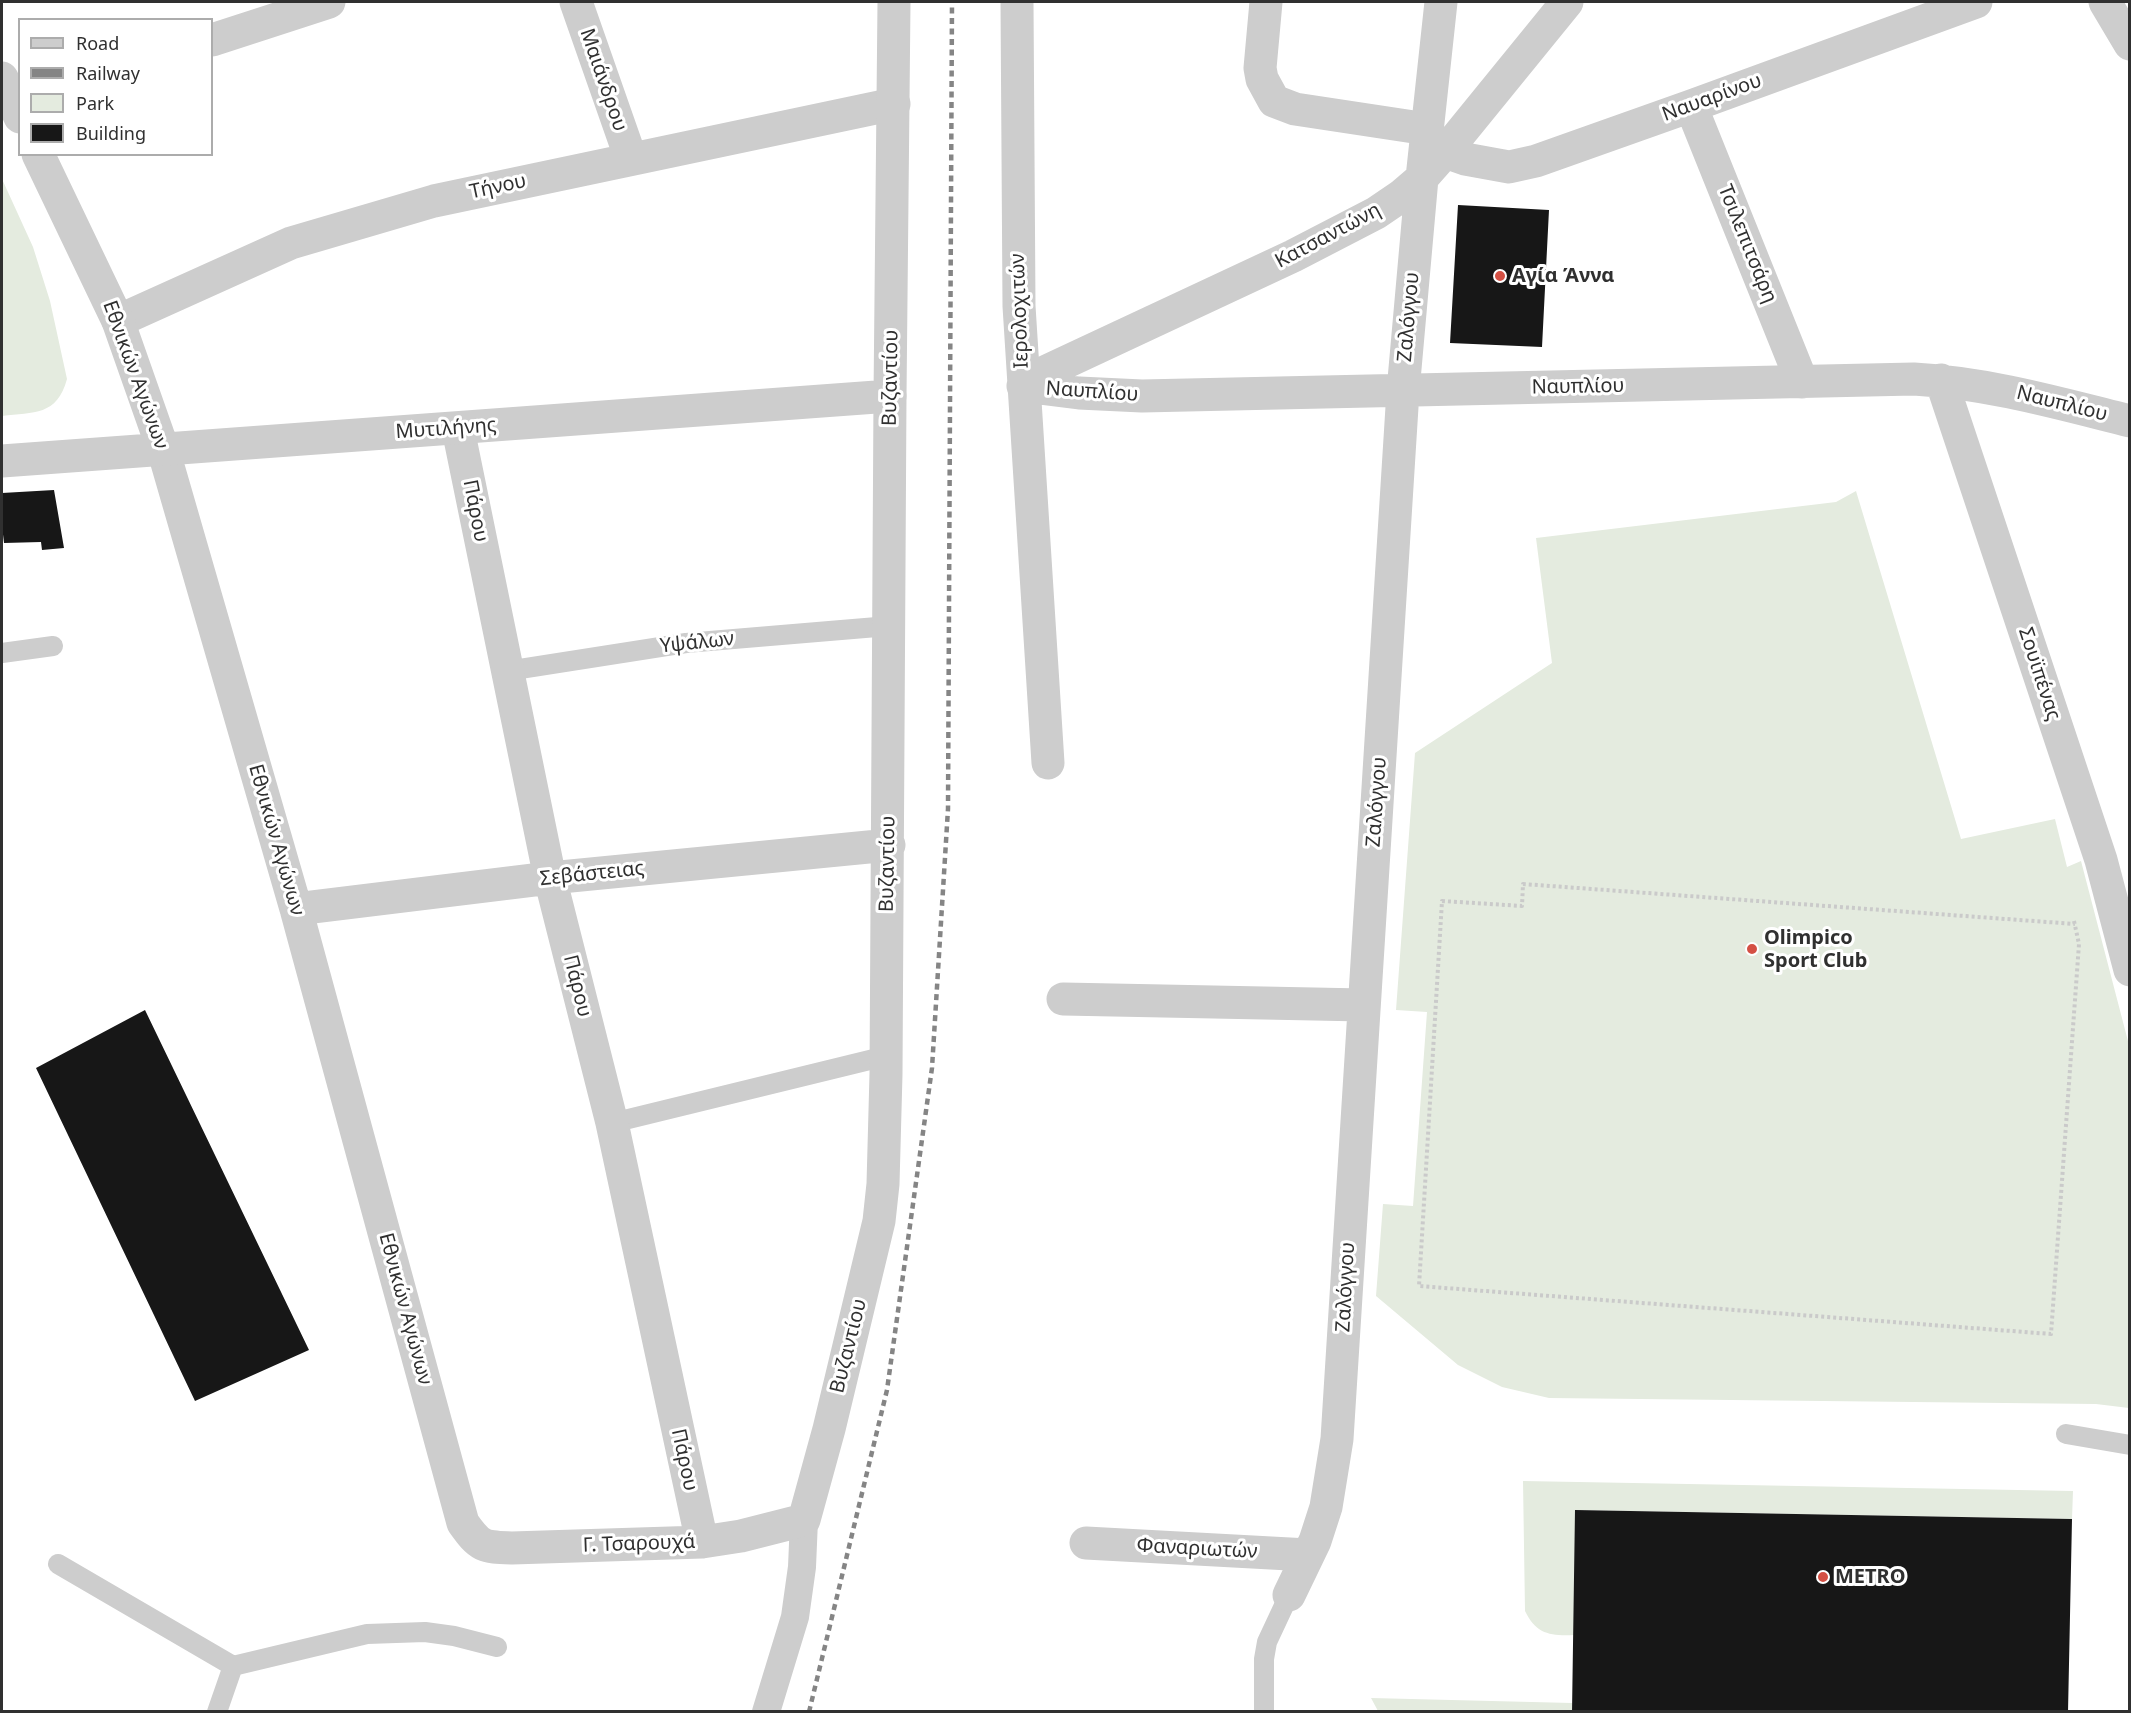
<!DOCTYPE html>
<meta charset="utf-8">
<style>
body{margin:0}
#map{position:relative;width:2131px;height:1713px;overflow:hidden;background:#fff;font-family:"Noto Sans",sans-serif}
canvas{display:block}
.frame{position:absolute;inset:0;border:3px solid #303030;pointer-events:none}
.legend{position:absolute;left:18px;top:18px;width:195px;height:138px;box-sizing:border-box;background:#fff;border:2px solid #acacac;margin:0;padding:8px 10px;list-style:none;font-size:18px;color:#303030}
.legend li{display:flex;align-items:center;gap:12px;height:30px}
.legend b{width:30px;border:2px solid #acacac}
</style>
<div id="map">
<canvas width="2131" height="1713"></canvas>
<div class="frame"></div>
<ul class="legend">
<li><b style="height:8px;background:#cdcdcd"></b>Road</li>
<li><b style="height:8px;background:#858585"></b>Railway</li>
<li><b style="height:16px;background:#e4ebdf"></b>Park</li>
<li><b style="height:16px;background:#171717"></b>Building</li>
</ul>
</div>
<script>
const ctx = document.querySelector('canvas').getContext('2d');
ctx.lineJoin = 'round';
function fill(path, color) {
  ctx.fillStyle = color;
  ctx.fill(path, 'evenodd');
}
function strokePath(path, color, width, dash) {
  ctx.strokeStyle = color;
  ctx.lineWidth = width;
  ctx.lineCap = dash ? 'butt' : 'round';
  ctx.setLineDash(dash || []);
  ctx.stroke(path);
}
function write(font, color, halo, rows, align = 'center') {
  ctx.font = font + ' "Noto Sans",sans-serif';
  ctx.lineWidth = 6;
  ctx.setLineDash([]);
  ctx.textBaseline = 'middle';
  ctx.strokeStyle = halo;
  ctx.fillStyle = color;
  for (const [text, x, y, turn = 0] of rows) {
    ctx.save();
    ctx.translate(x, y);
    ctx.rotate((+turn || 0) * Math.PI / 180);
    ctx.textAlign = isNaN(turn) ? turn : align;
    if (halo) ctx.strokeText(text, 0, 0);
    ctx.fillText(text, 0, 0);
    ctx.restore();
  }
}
const green = new Path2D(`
 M2 179 33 247 50 301 67 379C57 416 34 412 2 416Z
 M1856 491 1961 839 2055 819 2067 867 2081 861 2129 1045V1408L2096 1404 1549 1398 1502 1387 1458 1365 1376 1296 1383 1204 1413 1206 1427 1012 1396 1010 1415 753 1552 663 1536 538 1836 502Z
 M1523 1481 2073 1491 2072 1519 1576 1510 1574 1635C1550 1636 1536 1634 1525 1611Z
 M1371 1698 1572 1703V1711H1378Z`);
const building = new Path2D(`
 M1458 205 1549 210 1542 347 1450 343Z
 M54 490 64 548 42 550 41 542 4 543 2 526V493Z
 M145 1010 309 1350 195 1401 36 1068Z
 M1575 1510 2072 1519 2068 1712H1572Z`);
const path = new Path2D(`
 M2074 921 2079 944 2051 1334 1419 1286 1442 901 1522 906 1523 884 2075 924`);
const service = new Path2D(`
 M2 653 53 646
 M507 671 686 643 889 626
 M612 1123 886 1056
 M2066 1434 2130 1445
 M58 1564 233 1666 217 1712
 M233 1666 367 1634 425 1632 454 1636 497 1647
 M1264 1712V1659L1267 1642 1289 1595`);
const pedestrian = new Path2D(`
 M766 1712 795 1617 802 1567 804 1520`);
const minor = new Path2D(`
 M576 2 631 159
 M1017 2 1019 306 1048 763
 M1266 2 1260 68 1262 79 1274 101 1295 109 1427 129
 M2105 2 2130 44
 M212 40 329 2
 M1691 106 1802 382
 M1445 152 1465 159 1509 167 1536 161 1691 106 1976 2
 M118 321 291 243 434 201 894 104
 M1941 380 2101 860 2130 970
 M1023 386 1079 393 1142 396 1914 379C1988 383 2058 403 2130 421
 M1023 386 1047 371 1293 256 1376 213 1401 196 1422 178 1445 152 1567 2
 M458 429 550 878 612 1123 702 1542
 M163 449 296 909 463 1523C480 1547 483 1547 512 1548L702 1542 741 1536 804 1520 829 1429 879 1221 883 1184 886 1074 890 396
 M296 909 550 878 889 845
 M1063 999 1364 1005
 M1086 1543 1308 1555
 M1289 1595 1315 1541 1326 1507 1337 1439 1403 391 1422 178 1441 2`);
const tertiary = new Path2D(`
 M2 78 20 117
 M38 154 118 321 163 449
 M2 461 890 396 894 2`);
const rail = new Path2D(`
 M809 1712 887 1390 932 1068 948 809 952 2`);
const markers = [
 [1500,276,6,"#d45044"],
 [1752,949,6,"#d45044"],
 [1823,1577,6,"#d45044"]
];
const streetNames = [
 ["Μαιάνδρου",603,80,71],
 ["Ναυαρίνου",1712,98,-20],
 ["Τήνου",498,187,-12],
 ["Κατσαντώνη",1328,236,-28],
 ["Τσιλεπιτσάρη",1747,244,68],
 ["Ιερολοχιτών",1020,311,-92],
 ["Ζαλόγγου",1409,317,-85],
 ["Εθνικών Αγώνων",135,375,70],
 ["Βυζαντίου",891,378,-89],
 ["Ναυπλίου",1578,387,-1],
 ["Ναυπλίου",1092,392,4],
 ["Ναυπλίου",2062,404,14],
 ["Μυτιλήνης",446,429,-4],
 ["Πάρου",475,511,79],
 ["Υψάλων",697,643,-6],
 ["Σουϊπένας",2039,674,72],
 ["Ζαλόγγου",1377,802,-86],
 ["Εθνικών Αγώνων",276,840,74],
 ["Βυζαντίου",888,864,-89],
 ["Σεβάστειας",592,874,-6],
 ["Πάρου",577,986,76],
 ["Ζαλόγγου",1346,1287,-87],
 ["Εθνικών Αγώνων",405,1309,75],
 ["Βυζαντίου",849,1346,-76],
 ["Πάρου",684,1460,78],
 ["Γ. Τσαρουχά",639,1544,-2],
 ["Φαναριωτών",1197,1549,3]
];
const poiNames = [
 ["Αγία Άννα",1512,276],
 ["Olimpico",1764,938],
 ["Sport Club",1764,961],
 ["METRO",1835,1577]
];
fill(green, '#e4ebdf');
fill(building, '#171717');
strokePath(path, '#cacaca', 4, [3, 3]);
strokePath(service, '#cdcdcd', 20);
strokePath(pedestrian, '#cdcdcd', 28);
strokePath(minor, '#cdcdcd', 33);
strokePath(tertiary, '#cdcdcd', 33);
strokePath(rail, '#858585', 4.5, [6, 4.5]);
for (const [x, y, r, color] of markers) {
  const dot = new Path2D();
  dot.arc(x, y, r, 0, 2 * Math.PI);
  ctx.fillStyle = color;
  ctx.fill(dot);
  strokePath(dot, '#fff', 2);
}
write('20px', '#303030', '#fff', streetNames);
write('bold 20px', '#303030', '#fff', poiNames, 'left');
</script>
